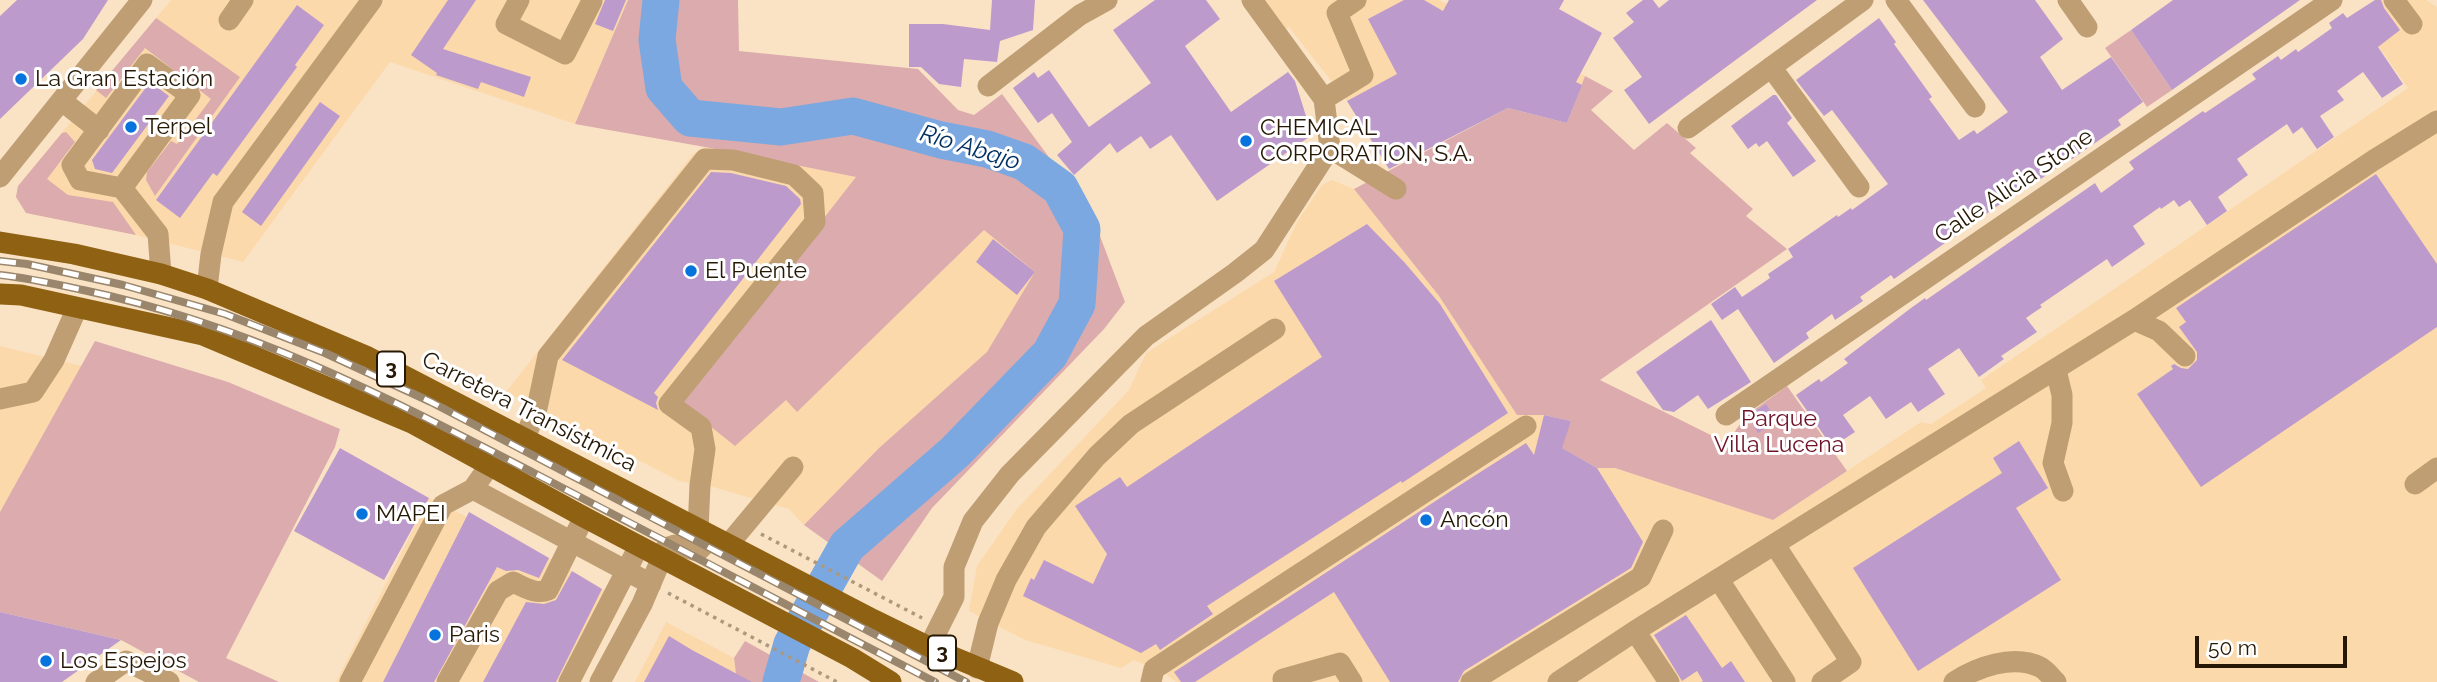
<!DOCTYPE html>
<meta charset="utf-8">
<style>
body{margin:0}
#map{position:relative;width:2437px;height:682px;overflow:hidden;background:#fae3c5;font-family:Raleway,sans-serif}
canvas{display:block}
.scale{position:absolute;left:2195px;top:636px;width:152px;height:32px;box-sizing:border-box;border:4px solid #261805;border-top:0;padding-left:9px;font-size:21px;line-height:24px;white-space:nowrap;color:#261805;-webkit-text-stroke:5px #fff;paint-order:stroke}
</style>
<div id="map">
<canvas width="2437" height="682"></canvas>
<div class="scale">50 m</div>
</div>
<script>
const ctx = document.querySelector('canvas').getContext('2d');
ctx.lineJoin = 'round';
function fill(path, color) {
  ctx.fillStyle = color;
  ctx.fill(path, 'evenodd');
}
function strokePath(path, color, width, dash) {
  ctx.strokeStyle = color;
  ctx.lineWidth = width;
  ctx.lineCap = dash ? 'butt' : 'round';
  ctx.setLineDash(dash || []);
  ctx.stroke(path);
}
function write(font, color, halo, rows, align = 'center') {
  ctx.font = font + ' Raleway,sans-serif';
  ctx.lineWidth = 6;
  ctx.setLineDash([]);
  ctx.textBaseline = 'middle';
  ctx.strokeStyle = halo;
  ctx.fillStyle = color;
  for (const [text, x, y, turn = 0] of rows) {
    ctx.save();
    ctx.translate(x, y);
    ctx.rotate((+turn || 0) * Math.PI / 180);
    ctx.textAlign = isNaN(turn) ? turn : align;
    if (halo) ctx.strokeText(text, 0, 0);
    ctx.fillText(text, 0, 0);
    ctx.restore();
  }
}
const built = new Path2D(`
 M171 0H628L575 124 390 62 243 262 136 235 26 213 16 197 18 186Z
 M1242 0H1439L1585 76 1567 123 1508 108 1389 169 1347 101 1289 27 1270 40Z
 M2375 0H2426L2437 7V682H1176L1166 674 1134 660 1121 668 1025 640 969 611 977 566 1016 510 1129 390 1146 353 1274 272 1297 222 1322 185 1332 180 1354 189 1439 296 1517 414 1544 415 1571 421 1563 445 1596 468H1615L1773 520 1921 422 1931 424 1986 388 1981 380 2408 88 2355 13Z
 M705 147 857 177 681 401 787 399 797 411 984 230 1036 272 988 352 879 448 804 525 789 509 713 487 679 481 506 392 693 154Z
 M0 346 82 366 0 512Z
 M429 498 553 560 623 601 581 682H336Z
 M666 622 734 658 737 682H635Z`);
const green = new Path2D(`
 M628 0H738L739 51 918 69 958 110 974 115 1002 94 1092 215 1125 302 1104 329 932 508 882 581 804 525 879 448 987 352 1035 272 984 230 797 412 786 400 735 446 680 402 856 177 705 147 575 124Z
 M156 18 240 77 155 196 146 180 147 172 171 141 177 144 211 99 145 48 106 98 96 90Z
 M2131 30 2172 90 2147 107 2105 48Z
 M1585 76 1613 91 1591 110 1634 150 1667 123 1696 148 1690 153 1753 209 1746 216 1787 249 1600 380 1745 452 1735 431 1747 415 1787 386 1847 471 1773 520 1615 468H1597L1560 447 1571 421 1544 415H1517L1439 296 1354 189 1508 108 1567 123Z
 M66 132 75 142 47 179 68 195 113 202 136 235 26 213 16 197 18 186 62 133Z
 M95 341 228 382 340 429 335 447 226 658 279 682H199L121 640 0 612V512Z
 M745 641 819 682H737L734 658Z`);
const river = new Path2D(`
 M661 0 657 40 664 88 690 118 781 127 853 116 941 140 987 149 1024 162 1060 188 1082 229 1077 304 1050 354 955 452 847 546 792 644 781 682`);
const building = new Path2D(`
 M17 0H108L83 39 0 119V16Z
 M448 0H476L443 49 531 77 524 97 481 82 478 89 436 75 437 73 411 55Z
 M605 0H626L613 31 595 24Z
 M992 0H1035L1033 30 1000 41 997 62 964 59 961 87 939 84 921 67H909V24H943L990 30Z
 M1155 0H1206L1220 19 1185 46 1231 112 1288 72 1295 81 1312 135 1217 201 1171 135 1150 149 1141 136 1117 153 1110 143 1074 175 1057 155 1072 142 1052 113 1038 123 1013 88 1034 72 1038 78 1049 70 1089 127 1151 83 1113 30Z
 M1404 0H1424L1443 11 1449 0H1564L1559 9 1602 33 1576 82 1582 85 1567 123 1508 108 1389 169 1347 101 1397 74 1368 19Z
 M1643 0H1653L1659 8 1669 0H1817L1649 124 1624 90 1642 77 1613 38 1634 22 1626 13Z
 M1923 0H2035L2063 39 2040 57 2062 90 2111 57 2143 102 2118 120 2121 125 2072 159 2071 158 2032 185 2030 183 1894 279 1891 275 1860 297 1863 301 1835 320 1832 314 1806 333 1809 338 1774 363 1738 309 1722 320 1711 304 1735 287 1742 297 1770 278 1768 274 1793 257 1788 249 1837 215 1838 217 1851 208 1852 210 1888 184 1832 110 1824 116 1796 80 1879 18 1896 42 1894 44 1932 97 1929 99 1959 140 1974 130 1977 134 2008 112Z
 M2173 0H2300L2172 90 2131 30Z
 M2375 0H2381L2384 8 2400 30 2378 47 2403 84 2382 98 2363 72 2337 91 2344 100 2320 116 2334 137 2317 149 2302 127 2293 134 2287 124 2237 159 2248 175 2218 197 2227 211 2207 225 2190 200 2179 207 2174 200 2161 209 2160 207 2133 226 2145 244 2112 267 2107 259 2040 305 2042 307 2026 318 2037 332 2001 356 2004 359 1979 377 1959 348 1928 369 1945 394 1918 412 1911 402 1886 419 1870 396 1843 415 1855 432 1832 447 1796 395 1819 379 1821 382 1848 363 1844 359 1911 308 1925 298 1926 300 2095 183 2101 193 2134 169 2129 162 2203 111 2205 113 2256 79 2252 74 2278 56 2281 60 2296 49 2298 52 2332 28 2329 23 2343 13 2347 18Z
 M297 5 324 25 295 65 297 67 217 176 213 173 180 218 156 200Z
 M150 82 169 96 112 173 95 169 92 160Z
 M1773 95H1776L1792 118 1787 123 1816 161 1793 177 1767 141 1759 147 1756 143 1748 149 1731 126Z
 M320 102 340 116 261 226 242 212Z
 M711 172 731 173 786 186 800 199 801 204 654 393 658 397 656 403 658 410 562 360Z
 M2376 174 2437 264V327L2201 487 2137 394 2173 369 2171 366 2174 364 2181 368 2188 369 2197 360V352L2179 327 2186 322 2176 308Z
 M1367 224 1405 263 1440 304 1508 413 1402 483 1401 481 1207 606 1213 614 1160 650 1156 644 1141 653 1023 596 1031 578 1034 580 1044 560 1093 584 1107 554 1075 506 1120 477 1127 487 1322 357 1274 281Z
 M993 239 1035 272 1017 295 976 262Z
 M1711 320 1751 382 1708 409 1698 395 1674 412 1663 410 1636 372Z
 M1766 404 1777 421 1758 433 1748 416Z
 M1544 415 1571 421 1562 448 1597 468 1643 542 1631 568 1464 671 1458 682H1390L1334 592 1195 682H1181L1174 672 1460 485 1526 443 1534 455Z
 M2019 441 2048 488 2016 508 2061 580 1918 671 1853 568 2002 473 1993 458Z
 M340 448 429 498 384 580 294 531Z
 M469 512 549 558 539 578 518 570 506 571 497 567 434 682H383Z
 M572 571 602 589 556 682H483L526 602 544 604 556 600Z
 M0 612 121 640 62 682H0Z
 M1686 615 1722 668 1731 661 1745 682H1701L1703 681 1697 671 1682 681 1654 635Z
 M669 636 692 650 752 682H644Z`);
const path = new Path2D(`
 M761 534 922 618
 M668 593 837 682`);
const minor = new Path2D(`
 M519 0 506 24 565 54 592 1
 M1896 0 1975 107
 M2068 0 2087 27
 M2394 0 2412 24
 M229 20 243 0
 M1771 67 1859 187
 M988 86 1080 15 1107 0
 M1324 99 1363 75 1337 13 1356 0
 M62 101 99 130
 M1688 128 1863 0
 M1330 148 1396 189
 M0 177 142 0
 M122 188 190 95 147 64 72 165 80 180 122 188 158 234 161 274
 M207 289 211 254 223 202 372 0
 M2134 320 2159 331 2185 356
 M2056 370 2062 395V423L2053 463 2063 491
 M0 399 33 392 54 360 77 308
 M1726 415 2332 0
 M525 438 537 408 548 356 705 159 733 160 794 175 813 193 815 222 669 404 701 427 705 449 700 485 698 530
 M2415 484 2437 468
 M473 489 651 584
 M728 545 793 467
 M1775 545 1851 662 1822 682
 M1719 580 1785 682
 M1635 631 1669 682
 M929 647 954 597V567L973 521 1010 474 1146 336 1235 273 1264 250 1330 148 1324 99 1252 0
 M977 668 988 623 1006 580 1036 527 1097 456 1131 424 1275 329
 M1283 679 1340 663 1352 682
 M96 682 126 661 169 682
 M350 682 443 505 473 489 489 466
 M447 682 498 591 513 582C524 587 536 595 548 590L584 517
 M569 682 639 546
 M600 682 642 604 666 548 675 545 698 551 712 537
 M1151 682 1154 669 1526 426
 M1471 682 1641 577 1663 530
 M1558 682 1635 631 2134 320 2374 160 2437 121
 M1954 682C1977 667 2013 654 2040 667 2046 670 2051 677 2056 682`);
const major = new Path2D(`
 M0 242 74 254 161 274 207 289 368 357 874 620 929 647 1013 682
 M0 294 21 295 203 335 412 423 584 517 852 658 891 682`);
const rail = new Path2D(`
 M0 261 27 264 123 285 225 314 325 353 431 402 966 682
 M0 275C28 278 55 284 83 290 246 324 385 396 532 472 666 541 800 612 935 682`);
const markers = [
 [21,79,7,"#0674dc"],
 [131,127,7,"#0674dc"],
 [1246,141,7,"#0674dc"],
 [691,271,7,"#0674dc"],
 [362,514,7,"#0674dc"],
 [1426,520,7,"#0674dc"],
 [435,635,7,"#0674dc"],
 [46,661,7,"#0674dc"]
];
const shields = [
 [391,369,28],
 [942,653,28]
];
const shieldNames = [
 ["3",391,369],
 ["3",942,653]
];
const poiNames = [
 ["La Gran Estación",35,79],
 ["Terpel",145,127],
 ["CHEMICAL",1260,128],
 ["CORPORATION, S.A.",1260,154],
 ["El Puente",705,271],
 ["MAPEI",376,514],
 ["Ancón",1440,520],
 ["Paris",449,635],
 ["Los Espejos",60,661]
];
const streetNames = [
 ["Calle Alicia Stone",2014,186,-34],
 ["Carretera Transístmica",529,412,27]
];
const parkNames = [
 ["Parque",1779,419],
 ["Villa Lucena",1779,445]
];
const waterNames = [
 ["Río Abajo",970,148,17]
];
fill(built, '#fbd9ab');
fill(green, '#dcabae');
strokePath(river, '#7ba8e0', 37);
fill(building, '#bc9bcc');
strokePath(path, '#ac987e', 3.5, [3.5, 5]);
strokePath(minor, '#be9e72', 21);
strokePath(major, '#8f6112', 21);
strokePath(rail, '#99866d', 8);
strokePath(rail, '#fff', 5, [16]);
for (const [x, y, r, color] of markers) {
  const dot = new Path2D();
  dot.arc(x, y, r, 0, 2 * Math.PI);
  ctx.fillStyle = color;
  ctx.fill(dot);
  strokePath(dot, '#fff', 2.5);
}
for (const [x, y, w] of shields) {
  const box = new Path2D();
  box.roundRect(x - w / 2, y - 17.5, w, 35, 5);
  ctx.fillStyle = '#fff';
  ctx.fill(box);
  strokePath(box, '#261805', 2);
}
write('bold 21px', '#261805', null, shieldNames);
write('23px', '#261805', '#fff', poiNames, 'left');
write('23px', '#261805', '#fff', streetNames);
write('23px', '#6e1126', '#fff', parkNames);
write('italic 24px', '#003062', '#fff', waterNames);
</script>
